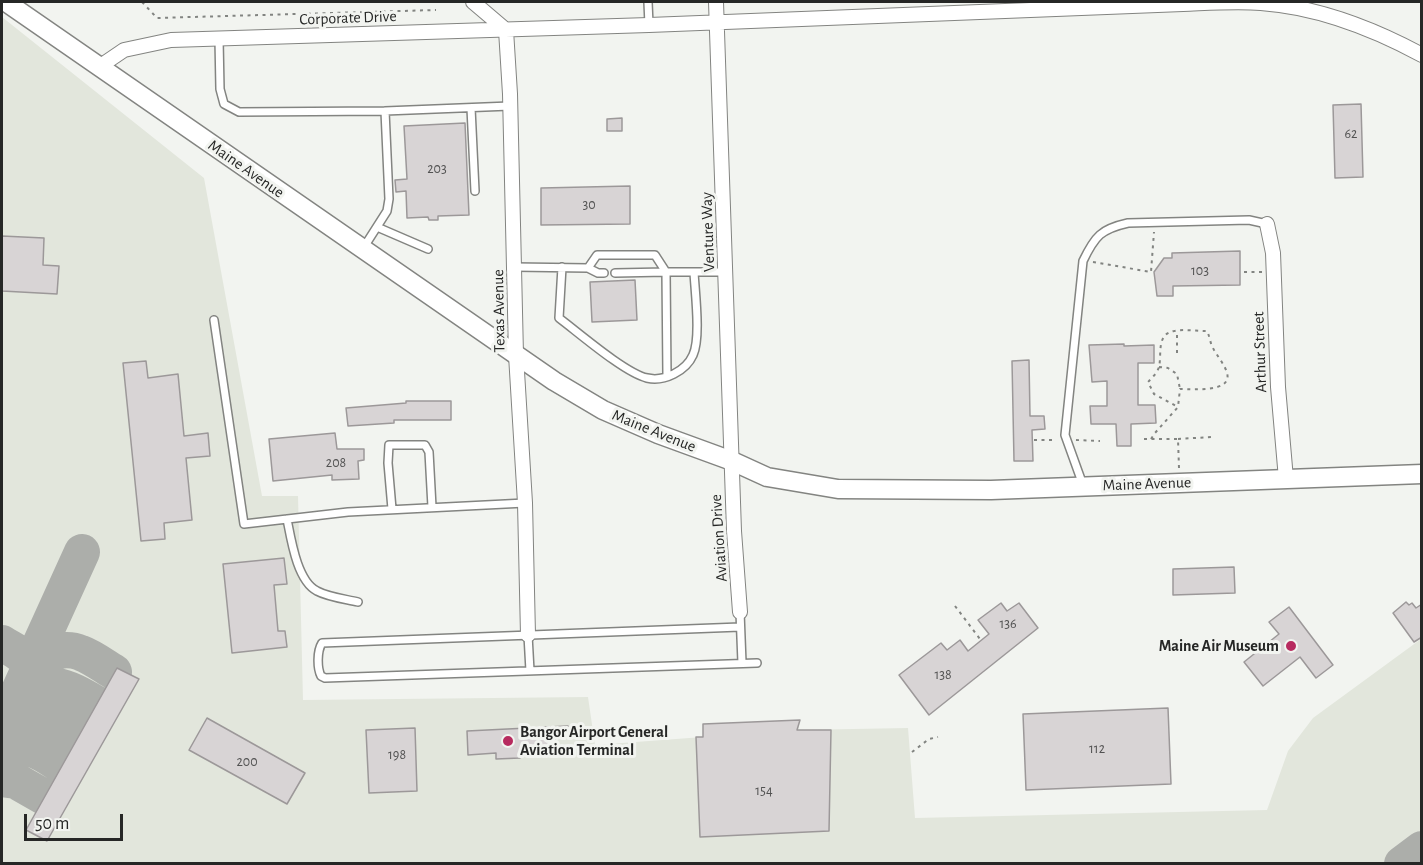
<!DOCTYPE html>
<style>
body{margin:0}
#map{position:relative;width:1423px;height:865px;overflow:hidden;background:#f2f4f0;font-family:"Alegreya Sans",sans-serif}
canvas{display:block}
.frame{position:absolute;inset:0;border:3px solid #262726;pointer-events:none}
.scale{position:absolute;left:24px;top:814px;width:99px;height:27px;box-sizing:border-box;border:3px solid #262726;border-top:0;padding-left:8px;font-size:18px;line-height:21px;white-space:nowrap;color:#262726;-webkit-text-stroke:4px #f2f4f0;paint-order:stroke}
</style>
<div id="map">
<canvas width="1423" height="865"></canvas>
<div class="frame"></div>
<div class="scale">50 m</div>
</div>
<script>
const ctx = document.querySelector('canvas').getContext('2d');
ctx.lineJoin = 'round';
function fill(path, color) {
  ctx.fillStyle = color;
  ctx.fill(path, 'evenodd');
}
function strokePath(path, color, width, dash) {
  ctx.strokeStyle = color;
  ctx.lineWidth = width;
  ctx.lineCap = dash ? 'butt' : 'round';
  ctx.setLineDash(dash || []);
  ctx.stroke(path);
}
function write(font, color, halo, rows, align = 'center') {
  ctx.font = font + ' "Alegreya Sans",sans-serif';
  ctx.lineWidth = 6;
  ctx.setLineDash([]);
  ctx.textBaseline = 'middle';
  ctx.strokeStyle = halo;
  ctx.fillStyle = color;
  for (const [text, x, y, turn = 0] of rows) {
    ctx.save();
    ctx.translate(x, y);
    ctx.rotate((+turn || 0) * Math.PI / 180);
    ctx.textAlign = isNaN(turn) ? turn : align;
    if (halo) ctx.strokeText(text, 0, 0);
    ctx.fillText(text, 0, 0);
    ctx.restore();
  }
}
const built = new Path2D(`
 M2 17 204 178 262 496H298L303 700 588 697 595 745 703 737V724L800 720 798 730 908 728 915 818 1267 810 1288 751 1313 718 1421 639V863H2Z`);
const taxiway = new Path2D(`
 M2 643C14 651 27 654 28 670
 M28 670C40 655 62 645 81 653 92 657 104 666 114 672
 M14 701C42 673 67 686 97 704
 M2 728 82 552
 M2 731C33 705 49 717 79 735
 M2 752C28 741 40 752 62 766
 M2 779 16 781 44 797
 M1402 864 1422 849`);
const building = new Path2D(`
 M1361 104 1363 177 1335 178 1333 105Z
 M622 118V131H607V119Z
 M465 123 469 215 438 216V220H429L428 217 407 218 406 191 396 192 395 180 407 179 404 126Z
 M630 186V224L541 225V188Z
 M2 236 44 238 43 265 59 266 57 294 2 291Z
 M1240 251V285L1173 286V296H1157L1154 272 1164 258H1172V253Z
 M635 280 637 320 592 322 590 282Z
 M1124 344V346L1154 345V363H1138V405H1155L1156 423 1131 424V446H1117L1116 424H1091L1090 406H1107V381L1092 382 1089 345Z
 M1029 360 1030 416H1044L1045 429 1032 430 1033 461H1014L1012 361Z
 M146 361 148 378 178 374 184 436 208 433 210 456 186 458 192 520 164 523 165 539 141 541 123 363Z
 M406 401H451V420H394V423L348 426 346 408 406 403Z
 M335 433 337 449H364V460L358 461 359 479 332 480V475L273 481 269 439Z
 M284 558 287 584 274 585 278 631H285L287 647 232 653 223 564Z
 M1234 567 1235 593 1173 595V569Z
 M1406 602 1409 605 1412 603 1416 608 1422 604V637L1414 642 1393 613Z
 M1001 603 1007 611 1019 603 1038 628 929 715 899 675 941 643 947 650 960 640 968 651 989 634 978 620Z
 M1289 607 1333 665 1316 678 1300 657 1263 686 1244 662 1279 634 1269 622Z
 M117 668 139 679 47 841 26 830Z
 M1168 708 1171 784 1026 790 1023 714Z
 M207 718 305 773 287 804 189 750Z
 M800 720 797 730H831L829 831 700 837 696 737H703V724Z
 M568 726V738L552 739 553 751 520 752V758L496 759V753L468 755 467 731Z
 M415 728 417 791 369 793 366 730Z`);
const path = new Path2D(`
 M142 2 157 18 436 10
 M1093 262 1151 272 1154 232
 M1244 272H1262
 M1177 353V331
 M1159 367 1168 368 1177 374 1180 389
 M1144 439H1178L1179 468
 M1151 439 1155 433 1178 407 1180 389C1191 389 1233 393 1227 373 1225 365 1217 356 1213 348 1210 343 1210 337 1207 331 1196 331 1184 329 1174 331 1156 334 1162 354 1159 367 1157 373 1152 378 1148 382L1154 394 1178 407
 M1178 439 1211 437
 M1034 440H1055
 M1076 440 1100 441
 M955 606 980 639
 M912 752 929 739 938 737`);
const service = new Path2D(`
 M648 2 649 25
 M219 39 220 89 224 104 239 112 385 111
 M471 108 475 191
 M377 227 428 249
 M364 247 387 211 389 199 385 111 510 106
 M514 267 588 268 597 255H655L666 272
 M562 267 559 318C579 333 625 373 647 378 664 382 686 371 693 355 701 338 695 292 694 272
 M588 268 598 273H604
 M615 273 666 272
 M214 320 244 524 348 512 525 503
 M667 376 666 272H726
 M1083 485 1065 435 1083 261C1095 236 1101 229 1128 223L1249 220 1267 224
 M392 509 388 463 389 445H425L429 452 432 507
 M287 519C291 539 297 581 317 591 328 597 345 599 358 602
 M740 612 742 663
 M740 627 322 643C317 651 317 668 321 676L325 678 757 663
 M528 635 530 671`);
const minor = new Path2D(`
 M473 2 506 30 510 94 516 355 525 503 528 635
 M716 2 734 531 740 612
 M99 67 124 50 171 40 649 25 1183 4C1209 3 1236 1 1261 3 1318 7 1372 28 1422 55
 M1267 224 1273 253 1278 387 1286 479`);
const secondary = new Path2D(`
 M6 2 554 381 603 410 658 434 732 461 767 477 838 489 991 490 1422 474`);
const markers = [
 [1291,646,6,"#b72a5f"],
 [508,741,6,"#b72a5f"]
];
const numberNames = [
 ["62",1351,134],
 ["203",437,169],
 ["30",589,205],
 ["103",1200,271],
 ["208",336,463],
 ["136",1008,624],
 ["138",943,675],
 ["112",1097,749],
 ["198",397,755],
 ["200",247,762],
 ["154",764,791]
];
const streetNames = [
 ["Corporate Drive",348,18,-2],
 ["Maine Avenue",246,169,35],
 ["Venture Way",708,232,-92],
 ["Texas Avenue",499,311,-91],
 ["Arthur Street",1260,352,-92],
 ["Maine Avenue",654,431,22],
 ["Maine Avenue",1147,484,-2],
 ["Aviation Drive",719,538,-94]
];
const poiNames = [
 ["Maine Air Museum",1279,646],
 ["Bangor Airport General",520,732,"left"],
 ["Aviation Terminal",520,750,"left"]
];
fill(built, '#e2e6dc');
strokePath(taxiway, '#acaeaa', 36);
fill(building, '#d8d4d5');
strokePath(building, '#9c9899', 1.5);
strokePath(service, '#838481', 10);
strokePath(minor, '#838481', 16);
strokePath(secondary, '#838481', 21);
strokePath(path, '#828481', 2, [3, 4.5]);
strokePath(service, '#fff', 7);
strokePath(minor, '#fff', 14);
strokePath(secondary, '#fff', 18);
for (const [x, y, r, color] of markers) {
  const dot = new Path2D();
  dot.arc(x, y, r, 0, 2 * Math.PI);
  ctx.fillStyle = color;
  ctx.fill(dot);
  strokePath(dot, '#f2f4f0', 2);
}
write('14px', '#525252', null, numberNames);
write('16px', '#262726', '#f2f4f0', streetNames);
write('bold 16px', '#262726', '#f2f4f0', poiNames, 'right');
</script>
